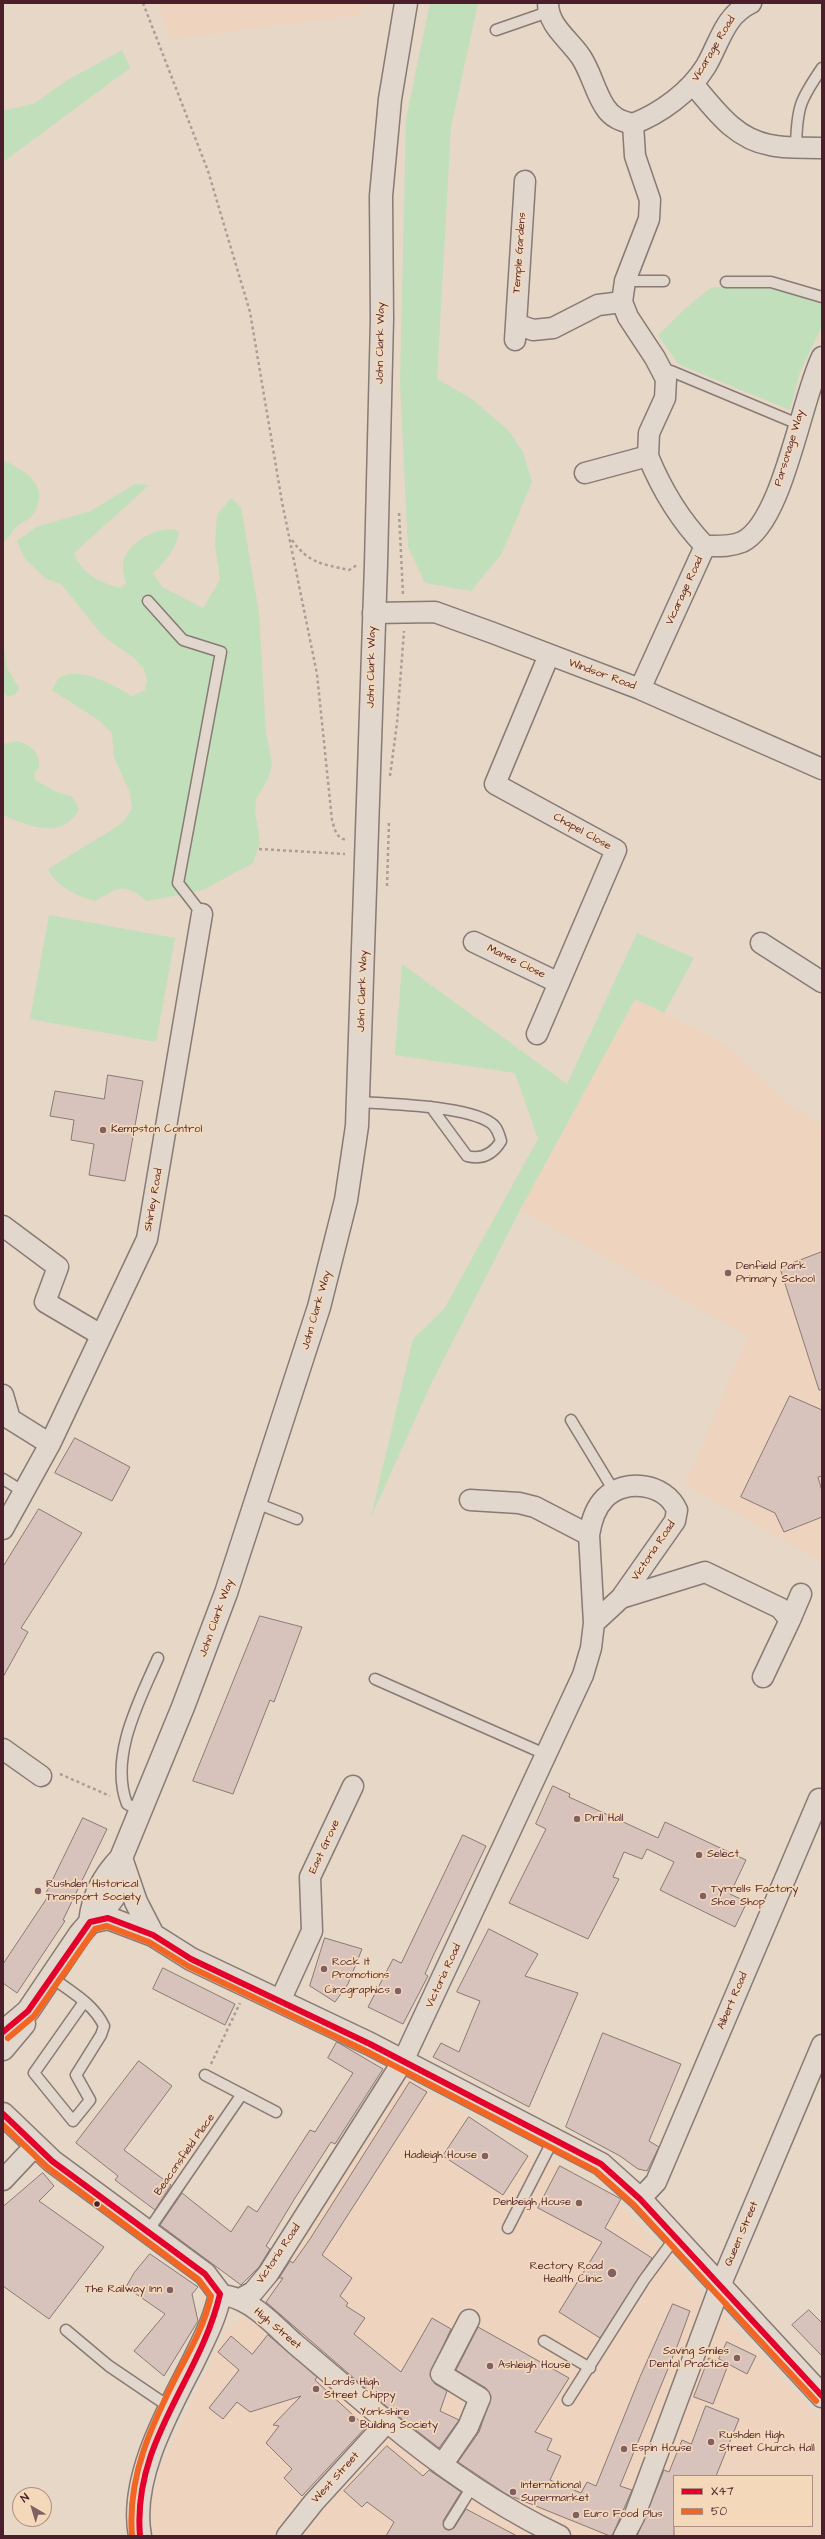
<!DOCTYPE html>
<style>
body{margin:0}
#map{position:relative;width:825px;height:2539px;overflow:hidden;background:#e6d7c7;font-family:"Architects Daughter",sans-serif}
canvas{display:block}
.frame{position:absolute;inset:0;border:4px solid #4a1f2b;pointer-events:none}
.legend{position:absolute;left:673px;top:2475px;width:140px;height:52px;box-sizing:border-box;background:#f3d8ba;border:1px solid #af8e81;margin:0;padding:5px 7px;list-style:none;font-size:12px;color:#4a1f2b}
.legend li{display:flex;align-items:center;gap:8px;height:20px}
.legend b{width:20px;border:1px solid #af8e81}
.north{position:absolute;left:12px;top:2487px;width:40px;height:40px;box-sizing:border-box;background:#f3d8ba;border:1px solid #af8e81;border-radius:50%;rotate:322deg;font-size:11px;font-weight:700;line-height:16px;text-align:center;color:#4a1f2b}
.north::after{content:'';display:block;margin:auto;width:14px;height:18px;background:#815f62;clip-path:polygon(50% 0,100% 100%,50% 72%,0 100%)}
</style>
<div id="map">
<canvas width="825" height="2539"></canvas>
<div class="frame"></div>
<ul class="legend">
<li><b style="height:5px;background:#e4002b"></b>X47</li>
<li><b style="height:5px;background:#f26522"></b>50</li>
</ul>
<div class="north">N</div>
</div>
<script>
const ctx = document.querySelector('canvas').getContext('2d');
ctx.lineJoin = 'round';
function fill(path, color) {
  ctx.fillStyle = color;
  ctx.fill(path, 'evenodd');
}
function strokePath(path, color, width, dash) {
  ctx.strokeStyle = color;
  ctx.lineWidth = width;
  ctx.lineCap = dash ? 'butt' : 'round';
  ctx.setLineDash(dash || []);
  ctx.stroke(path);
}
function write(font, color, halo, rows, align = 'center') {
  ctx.font = font + ' "Architects Daughter",sans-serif';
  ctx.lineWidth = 3.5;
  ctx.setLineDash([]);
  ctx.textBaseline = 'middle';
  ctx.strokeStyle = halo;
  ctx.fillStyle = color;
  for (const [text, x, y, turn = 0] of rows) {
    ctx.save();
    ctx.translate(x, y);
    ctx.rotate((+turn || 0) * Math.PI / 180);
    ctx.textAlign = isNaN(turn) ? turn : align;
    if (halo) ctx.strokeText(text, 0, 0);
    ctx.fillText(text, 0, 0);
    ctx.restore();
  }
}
const built = new Path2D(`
 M157 3H363L359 15 171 39Z
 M636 999 727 1045 782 1099 822 1125V1561L685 1485 748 1336 520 1210Z
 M407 2077 528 2156 560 2166 611 2195 822 2421V2536H149L146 2528 158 2473 226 2330 264 2302ZM674 2476H812V2526H674Z`);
const green = new Path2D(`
 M430 3H478L451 127 437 379 472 399 508 430 523 452 532 482 502 553 471 591 425 583 408 547 400 382 406 119Z
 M122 50 130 68 3 162V111L35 103 66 81Z
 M712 287H757L794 293 822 305V326L800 372 790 410 678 364 658 335 687 307Z
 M3 460C24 470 51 485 34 513 30 520 20 522 15 528 10 534 10 538 3 542Z
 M135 484 149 485 74 553C82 574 100 583 121 588L126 583C125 578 122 570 123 565 124 543 161 523 179 531 177 548 166 561 153 573L162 587 203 608 220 580 215 544 217 515 231 498 241 507 259 613 266 732 272 764 268 779 256 799 255 811 260 843 253 863 203 890 147 901C120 881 121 888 94 901 75 895 57 887 48 869L118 826 125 820 132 808 130 793 114 757 112 733 100 721 52 690C54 686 57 679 61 677 80 666 115 686 132 696L145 690 147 681 144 669 134 658 103 636 61 584 45 578 25 559 17 541 36 527 91 511Z
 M3 640 7 668 19 688 15 695 8 696 3 692Z
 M17 741C31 745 40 752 39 768L34 773 35 780 55 791 73 797 79 809C62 841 28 826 3 815V744Z
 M49 915 175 938 156 1042 30 1019Z
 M637 933 694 958 664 1013 635 999 520 1210 431 1384 371 1517 413 1339 444 1309 538 1139 515 1073 395 1055 402 964 567 1084Z`);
const building = new Path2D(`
 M108 1075 143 1081 125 1181 89 1175 94 1144 71 1140 74 1120 50 1116 55 1091 104 1099Z
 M822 1252V1390H819L780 1268Z
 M790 1396 822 1410V1476L818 1477 822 1491V1517L784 1532 775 1513 741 1497Z
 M75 1438 130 1467 112 1501 55 1473Z
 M39 1509 82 1533 21 1628 28 1632 3 1677V1567Z
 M260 1616 302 1627 274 1702 270 1700 233 1794 193 1781Z
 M553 1786 570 1794 569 1797 658 1838 665 1822 746 1860 730 1894 747 1902 735 1927 660 1890 674 1862 647 1849 642 1859 624 1852 613 1877 619 1879 588 1939 509 1903 546 1829 536 1824Z
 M83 1818 107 1829 63 1920 65 1921 17 1993 3 1983V1964L49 1895 46 1894Z
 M463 1835 486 1846 434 1954 425 1974 428 1976 403 2024 368 2007 393 1959 401 1963Z
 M489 1929 538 1954 525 1976 578 1993 529 2107 433 2057 441 2043 459 2052 480 2001 457 1992Z
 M325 1938 362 1949 348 1984 335 2002 310 1986Z
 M163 1968 235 2004 225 2025 153 1989Z
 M603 2033 681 2064 649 2141 659 2147 647 2171 638 2169 620 2156 566 2127Z
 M337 2042 383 2069 335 2144 331 2142 295 2198 266 2246 270 2249 259 2267 241 2285 160 2225 182 2193 231 2232 248 2206 257 2212 310 2130 315 2132 353 2073 328 2058Z
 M139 2061 172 2086 124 2150 171 2185 155 2210 115 2180 118 2176 76 2143Z
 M410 2082 427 2092 322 2255 352 2278 340 2296 348 2303 346 2306 365 2318 354 2334 401 2372 432 2318 451 2329 430 2374 435 2384 447 2391 440 2411 459 2420 439 2448 393 2412 266 2302 283 2278H279L290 2261 293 2263 310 2239Z
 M469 2117 528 2156 503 2195 443 2156Z
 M560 2166 621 2199 605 2228 652 2258 600 2338 559 2312 602 2242 538 2208Z
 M43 2173 54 2186 39 2201 104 2247 49 2319 3 2286V2207Z
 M150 2254 198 2287 192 2294 198 2321 164 2376 134 2351 165 2314 126 2287 134 2273Z
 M673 2304 690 2311 678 2344 620 2486 632 2490 613 2534 610 2536 506 2494 458 2462 479 2432 491 2397 486 2388 456 2370 478 2327 569 2378 535 2432 552 2439 547 2450 561 2456 550 2480 581 2493 587 2482 596 2486 640 2377Z
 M809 2310 822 2323V2356L792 2325Z
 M268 2335 317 2377 315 2380 366 2427 302 2496 284 2478 292 2469 266 2443 279 2426 273 2425 301 2396 250 2412 237 2402 223 2419 209 2408 239 2370 218 2352 231 2336 252 2354Z
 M727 2342 756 2356 747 2374 719 2359Z
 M709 2358 728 2365 713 2404 694 2397Z
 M706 2406 739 2419 716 2476H674V2536H637L664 2470 669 2472 682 2440 691 2444Z
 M387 2446 423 2476 429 2470 461 2492 443 2521 445 2529 449 2530 454 2528 466 2509 517 2536H386L394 2522 367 2502 362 2507 344 2491Z`);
const path = new Path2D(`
 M143 3 208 171 250 312 282 502 317 674 332 820C335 830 336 839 348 840
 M399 513 403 594
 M292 540C308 563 322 564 349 570L357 565
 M390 776 397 723 404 631
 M259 849 345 854
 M387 886 389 821
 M60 1774 110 1796
 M211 2064 240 2003`);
const lane = new Path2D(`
 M496 30 548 12
 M796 146C797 107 800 100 822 68
 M625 281H664
 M726 282H771L822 297
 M661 370 671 371 798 424
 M148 601 183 640 221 652 178 883 202 914
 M359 1102C391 1104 467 1106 491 1123 497 1127 499 1134 501 1141 493 1154 482 1160 467 1156L431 1107
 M571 1420 614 1491
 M3 1479 24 1492
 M256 1503 297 1519
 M375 1679 547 1755
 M139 1810 127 1804C109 1757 139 1701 158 1658
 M51 1977C70 1991 94 2004 104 2026L101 2035 76 2075 90 2100 73 2121 34 2073 84 2002
 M205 2075 276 2112
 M508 2228 554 2138
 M148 2231 242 2094
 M66 2330 109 2366 171 2408
 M544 2341 590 2368
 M568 2400 644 2280 675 2238
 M449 2524 472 2487`);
const street = new Path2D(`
 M548 3C548 26 569 39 581 57 591 72 595 92 605 107 612 118 621 121 633 124
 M693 84C715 110 735 139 770 145 786 149 805 147 822 148
 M633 124 635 156 650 200 649 219 625 281 622 302 628 317 655 358 666 379 665 398 649 433 648 456
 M633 124C661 113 690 92 706 66 720 42 724 16 751 3
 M516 324 533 330 553 328 598 305 622 302
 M515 340 525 181
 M585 473 648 456C661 488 681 521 705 546L640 689
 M705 546C717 546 730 547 742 542 783 523 801 399 822 357
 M373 613 435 612 493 633 640 689 822 769
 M474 942 559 983
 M761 943 822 982
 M537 1034 616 850 495 784 549 655
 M3 1226 58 1267 45 1302 101 1335
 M3 1395 10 1419 50 1444
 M470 1500 519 1503 535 1507 589 1535
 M3 1529 50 1444 147 1239 202 914
 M621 1598 705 1572 780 1608 790 1620 763 1677
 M790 1620 801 1594
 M3 1749 41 1776
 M280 2001 312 1931 310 1877 353 1786
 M3 2180 35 2146
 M640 2199 656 2182 819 1799
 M228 2296C253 2301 275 2326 294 2343 325 2369 355 2395 386 2421 440 2466 497 2506 560 2536
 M240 2299 253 2292 268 2274 403 2061 583 1675 591 1648 594 1623 589 1535C591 1522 595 1508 605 1498 625 1478 665 1483 677 1510L675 1521 621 1598 594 1623
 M442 2465 468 2427 480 2398 441 2374 469 2320
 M287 2536 314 2502 387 2422
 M624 2536 634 2517 720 2286 822 2045`);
const primary = new Path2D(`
 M90 1922 108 1918 153 1935 191 1959 370 2044 601 2164 640 2199 822 2396
 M90 1922C93 1896 103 1877 121 1858
 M153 1935 136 1902 121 1858 183 1707 226 1593 319 1307 346 1200 357 1126 376 564 382 319 381 196 390 99 406 3
 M3 2032 28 2011 80 1934C102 1906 123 1903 121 1862
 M3 2049 24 2024
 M3 2114 52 2161 205 2274 220 2294C215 2319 204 2339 193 2362 168 2411 129 2479 140 2536`);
const bus1 = new Path2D(`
 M3 2032 28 2011 90 1922 108 1918 153 1935 191 1959 370 2044 601 2164 640 2199 822 2396
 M3 2114 52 2161 205 2274 220 2294C200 2380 132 2441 140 2536`);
const bus2 = new Path2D(`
 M8 2038 34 2016 95 1929 107 1926 149 1942 188 1966 366 2051 596 2171 634 2205 816 2401
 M3 2125 47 2167 199 2280 211 2296C205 2323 192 2347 179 2371 152 2424 127 2476 132 2536`);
const markers = [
 [103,1130,4,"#815f62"],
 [728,1273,4,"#815f62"],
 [577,1819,4,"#815f62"],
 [699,1855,4,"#815f62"],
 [38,1891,4,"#815f62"],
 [703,1896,4,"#815f62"],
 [324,1969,4,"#815f62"],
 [398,1991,4,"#815f62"],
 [485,2156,4,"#815f62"],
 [579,2203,4,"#815f62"],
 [97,2204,3.5,"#4a1f2b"],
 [612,2273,5,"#815f62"],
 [170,2290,4,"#815f62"],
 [737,2358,4,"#815f62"],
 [490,2366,4,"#815f62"],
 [316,2389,4,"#815f62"],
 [352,2419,4,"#815f62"],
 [711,2442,4,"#815f62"],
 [624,2449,4,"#815f62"],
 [513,2492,4,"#815f62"],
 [576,2515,4,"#815f62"]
];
const streetNames = [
 ["Vicarage Road",714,49,-59],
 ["Temple Gardens",520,253,-86],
 ["John Clark Way",381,343,-89],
 ["Parsonage Way",790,448,-73],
 ["Vicarage Road",685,591,-65],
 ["John Clark Way",372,667,-89],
 ["Windsor Road",602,675,20],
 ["Chapel Close",582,832,29],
 ["Manse Close",516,962,26],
 ["John Clark Way",363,991,-88],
 ["Shirley Road",154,1200,-80],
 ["John Clark Way",317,1310,-74],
 ["Victoria Road",654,1551,-56],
 ["John Clark Way",217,1618,-70],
 ["East Grove",325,1847,-65],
 ["Victoria Road",444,1976,-65],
 ["Albert Road",733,2001,-67],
 ["Beaconsfield Place",185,2155,-55],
 ["Queen Street",742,2234,-67],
 ["Victoria Road",279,2254,-56],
 ["High Street",277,2329,40],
 ["West Street",336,2478,-48]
];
const poiNames = [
 ["Kempston Control",111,1130],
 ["Denfield Park",736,1267],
 ["Primary School",736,1280],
 ["Drill Hall",585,1819],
 ["Select",707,1855],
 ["Rushden Historical",46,1885],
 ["Transport Society",46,1898],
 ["Tyrrells Factory",711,1890],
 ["Shoe Shop",711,1903],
 ["Rock It",332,1963],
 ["Promotions",332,1976],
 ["Circgraphics",390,1991,"right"],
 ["Hadleigh House",477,2156,"right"],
 ["Denbeigh House",571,2203,"right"],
 ["Rectory Road",603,2267,"right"],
 ["Health Clinic",603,2280,"right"],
 ["The Railway Inn",162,2290,"right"],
 ["Saving Smiles",729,2352,"right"],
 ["Dental Practice",729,2365,"right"],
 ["Ashleigh House",498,2366],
 ["Lords High",324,2383],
 ["Street Chippy",324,2396],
 ["Yorkshire",360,2413],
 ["Building Society",360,2426],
 ["Rushden High",719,2436],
 ["Street Church Hall",719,2449],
 ["Espin House",632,2449],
 ["International",521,2486],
 ["Supermarket",521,2499],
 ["Euro Food Plus",584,2515]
];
fill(built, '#eed3bf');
fill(green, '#c1dfbb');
fill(building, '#d7c3bc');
strokePath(building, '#887a74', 1);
strokePath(lane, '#887a74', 13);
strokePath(street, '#887a74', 23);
strokePath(primary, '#887a74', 25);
strokePath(path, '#aa9e98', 2.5, [3, 3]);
strokePath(lane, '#e1d7cc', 10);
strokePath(street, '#e1d7cc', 20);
strokePath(primary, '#e1d7cc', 22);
strokePath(bus1, '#e4002b', 6);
strokePath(bus2, '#f26522', 6);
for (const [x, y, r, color] of markers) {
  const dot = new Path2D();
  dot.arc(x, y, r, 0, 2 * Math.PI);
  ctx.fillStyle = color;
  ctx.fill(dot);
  strokePath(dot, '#f3d8ba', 1.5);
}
write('11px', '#4a1f2b', '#f3d8ba', streetNames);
write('11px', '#4a1f2b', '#f3d8ba', poiNames, 'left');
</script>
